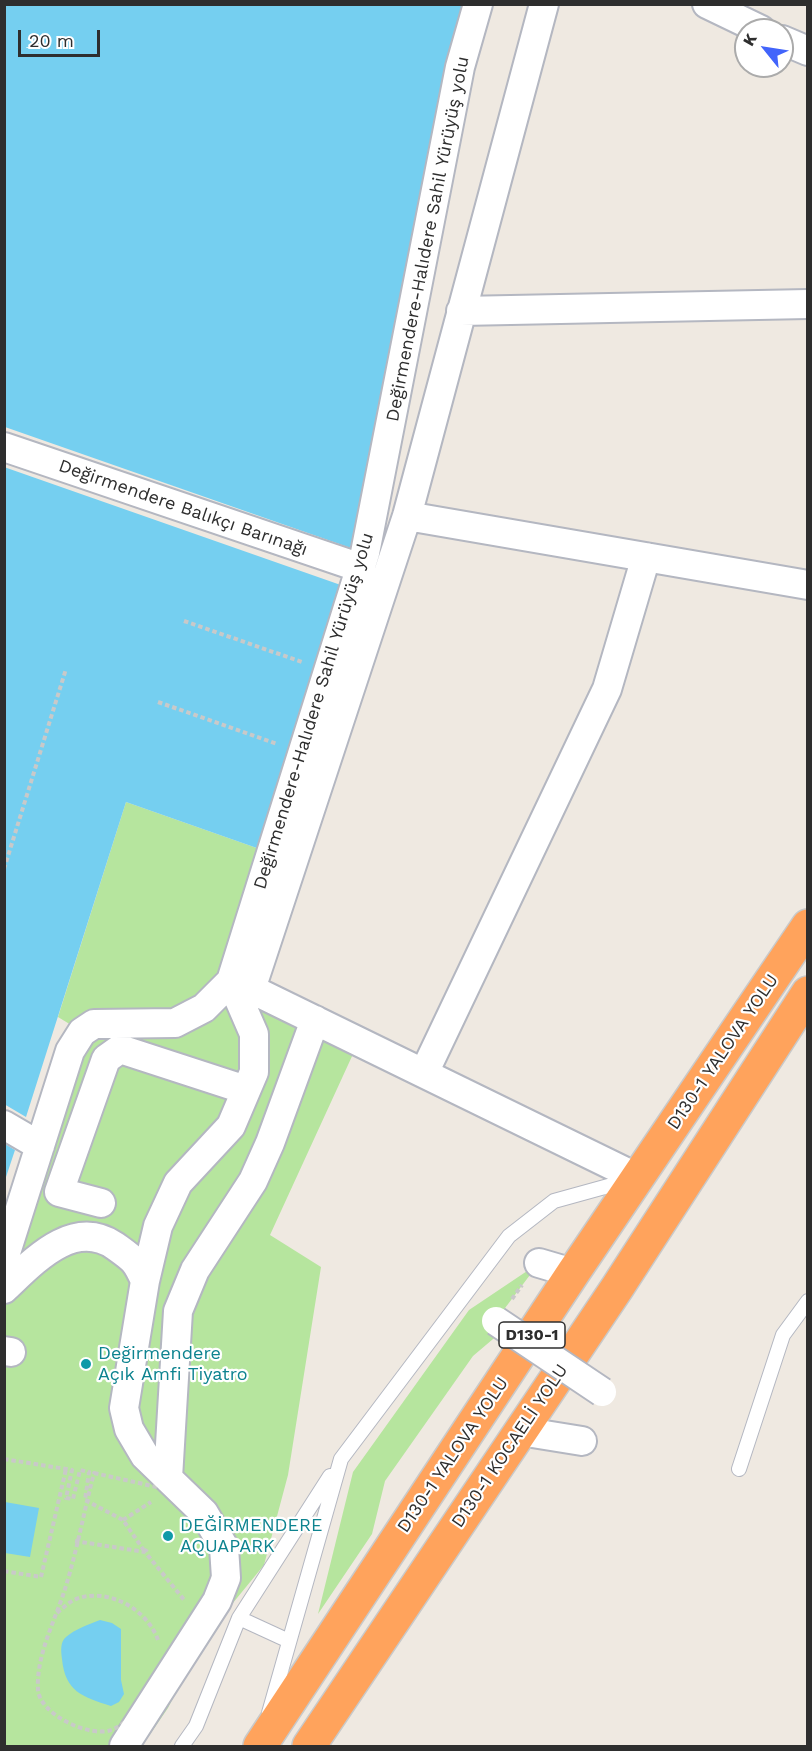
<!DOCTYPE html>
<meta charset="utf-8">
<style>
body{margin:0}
#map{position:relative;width:812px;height:1751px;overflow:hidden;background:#efe9e1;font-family:"Work Sans",sans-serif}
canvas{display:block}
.frame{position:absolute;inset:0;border:6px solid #2e2e2e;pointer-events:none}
.north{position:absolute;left:734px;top:18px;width:60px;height:60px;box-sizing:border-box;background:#fff;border:2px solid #ababab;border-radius:50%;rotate:300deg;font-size:16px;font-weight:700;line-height:24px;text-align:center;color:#2e2e2e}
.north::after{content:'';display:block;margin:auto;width:21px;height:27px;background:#4264fb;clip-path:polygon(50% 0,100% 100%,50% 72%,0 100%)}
.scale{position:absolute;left:18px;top:30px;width:82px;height:27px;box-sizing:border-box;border:3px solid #2e2e2e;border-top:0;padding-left:8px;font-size:18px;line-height:21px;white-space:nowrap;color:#2e2e2e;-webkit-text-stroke:4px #fff;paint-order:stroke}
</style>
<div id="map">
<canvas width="812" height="1751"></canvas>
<div class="frame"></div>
<div class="north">K</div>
<div class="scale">20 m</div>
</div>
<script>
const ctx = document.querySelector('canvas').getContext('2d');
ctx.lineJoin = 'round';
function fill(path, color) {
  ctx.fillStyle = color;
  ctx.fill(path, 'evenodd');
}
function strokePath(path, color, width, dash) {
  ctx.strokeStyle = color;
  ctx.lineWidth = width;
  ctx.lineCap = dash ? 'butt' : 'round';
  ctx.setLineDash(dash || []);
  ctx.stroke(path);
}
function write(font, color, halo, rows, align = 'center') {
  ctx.font = font + ' "Work Sans",sans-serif';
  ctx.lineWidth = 4.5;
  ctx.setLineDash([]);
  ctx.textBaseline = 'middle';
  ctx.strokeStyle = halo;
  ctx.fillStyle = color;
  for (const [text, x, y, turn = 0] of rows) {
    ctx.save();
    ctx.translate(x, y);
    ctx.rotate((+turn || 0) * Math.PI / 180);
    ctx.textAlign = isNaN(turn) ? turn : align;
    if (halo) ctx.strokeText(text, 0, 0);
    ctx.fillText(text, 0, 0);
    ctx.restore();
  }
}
const green = new Path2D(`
 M126 802 271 853 231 981 359 1041 270 1235 321 1267 288 1475 264 1565 201 1642 168 1708 142 1746H5V1259L81 1031 58 1017Z
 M539 1263 496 1320 506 1328 473 1356 385 1481 372 1534 318 1614 353 1472 469 1310Z`);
const water = new Path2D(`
 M5 5H478L365 553 5 427Z
 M4 467 355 590 271 853 126 802 26 1117 4 1104Z
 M5 1144 15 1150 5 1180Z
 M5 1502 39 1508 30 1557 5 1553Z
 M100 1620 112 1623 121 1629V1680L124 1694 119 1702 111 1706C82 1697 65 1691 62 1659 61 1651 60 1642 66 1637 75 1629 90 1624 100 1620Z`);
const path = new Path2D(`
 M184 621 302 662
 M158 702 277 744
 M4 869 66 669
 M512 1299 522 1285
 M4 1459 72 1470 66 1498 73 1499 80 1470 89 1472 85 1500 123 1520 145 1552 147 1549
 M94 1473 170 1490 193 1514 215 1546 216 1564 212 1584 197 1614 136 1711C128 1719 122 1726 111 1730 91 1738 40 1715 38 1690 36 1655 55 1621 65 1589 77 1551 84 1511 94 1473Z
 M123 1520 151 1502
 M75 1541 145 1552 185 1601
 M4 1571 41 1577 66 1469
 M57 1613C63 1608 69 1602 76 1599 108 1587 147 1609 158 1640`);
const lane = new Path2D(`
 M739 1469 783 1335 808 1301
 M239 1618 289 1641
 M269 1713 341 1459 509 1236 554 1201 630 1180
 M182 1746 196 1726 239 1618 330 1476`);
const street = new Path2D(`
 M544 4 407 516 251 989 638 1178
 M707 4 761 30
 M782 40 808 51
 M461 311 808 304
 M4 447 361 568
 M407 516 808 585
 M424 1073 607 689 646 557
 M4 1125 40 1146
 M101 1203 59 1192 106 1059 120 1049 246 1090
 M4 1259 70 1051 82 1032 94 1024 175 1023 204 1008 231 981 365 553 460 67 478 4
 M539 1263 573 1273
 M145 1281 158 1226 178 1183 231 1126 254 1072V1034L231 981
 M4 1289C33 1262 73 1217 115 1246 133 1259 136 1260 145 1281L124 1408 129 1429 145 1456 204 1513 224 1547 226 1578 217 1601 124 1746
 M4 1351 11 1352
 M520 1431 582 1441
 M168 1478 178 1311 195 1270 253 1181 270 1143 315 1020`);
const highway = new Path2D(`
 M260 1746 573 1273 808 926
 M309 1746 617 1288 808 993`);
const streetBridge = new Path2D(`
 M496 1321 602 1392`);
const markers = [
 [86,1364,6,"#0f9aa8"],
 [168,1536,6,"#0f9aa8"]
];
const shields = [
 [532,1335,66]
];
const shieldNames = [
 ["D130-1",532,1335]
];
const streetNames = [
 ["Değirmendere-Halıdere Sahil Yürüyüş yolu",428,239,-79],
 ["Değirmendere Balıkçı Barınağı",183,508,19],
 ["Değirmendere-Halıdere Sahil Yürüyüş yolu",314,711,-73],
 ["D130-1 YALOVA YOLU",723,1052,-56],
 ["D130-1 KOCAELİ YOLU",510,1446,-56],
 ["D130-1 YALOVA YOLU",453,1455,-56]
];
const cultureNames = [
 ["Değirmendere",98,1354],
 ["Açık Amfi Tiyatro",98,1375],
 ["DEĞİRMENDERE",180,1526],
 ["AQUAPARK",180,1547]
];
fill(green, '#b6e59e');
fill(water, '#75cff0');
strokePath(lane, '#b4b7c1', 16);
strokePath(street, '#b4b7c1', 32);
strokePath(highway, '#c9c9c9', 36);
strokePath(path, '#c9c9c9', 4, [4.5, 3]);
strokePath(lane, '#fff', 14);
strokePath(street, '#fff', 28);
strokePath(highway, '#ffa35c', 33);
strokePath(streetBridge, '#b4b7c1', 32, []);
strokePath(streetBridge, '#fff', 28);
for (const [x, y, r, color] of markers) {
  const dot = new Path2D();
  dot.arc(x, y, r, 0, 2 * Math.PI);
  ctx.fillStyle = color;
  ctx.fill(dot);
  strokePath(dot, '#fff', 2);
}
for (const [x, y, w] of shields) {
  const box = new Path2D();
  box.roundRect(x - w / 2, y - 13, w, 26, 4.5);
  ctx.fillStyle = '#fff';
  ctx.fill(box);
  strokePath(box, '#2e2e2e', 1.5);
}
write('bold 16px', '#2e2e2e', null, shieldNames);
write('18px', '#2e2e2e', '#fff', streetNames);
write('18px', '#0d838f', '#fff', cultureNames, 'left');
</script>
